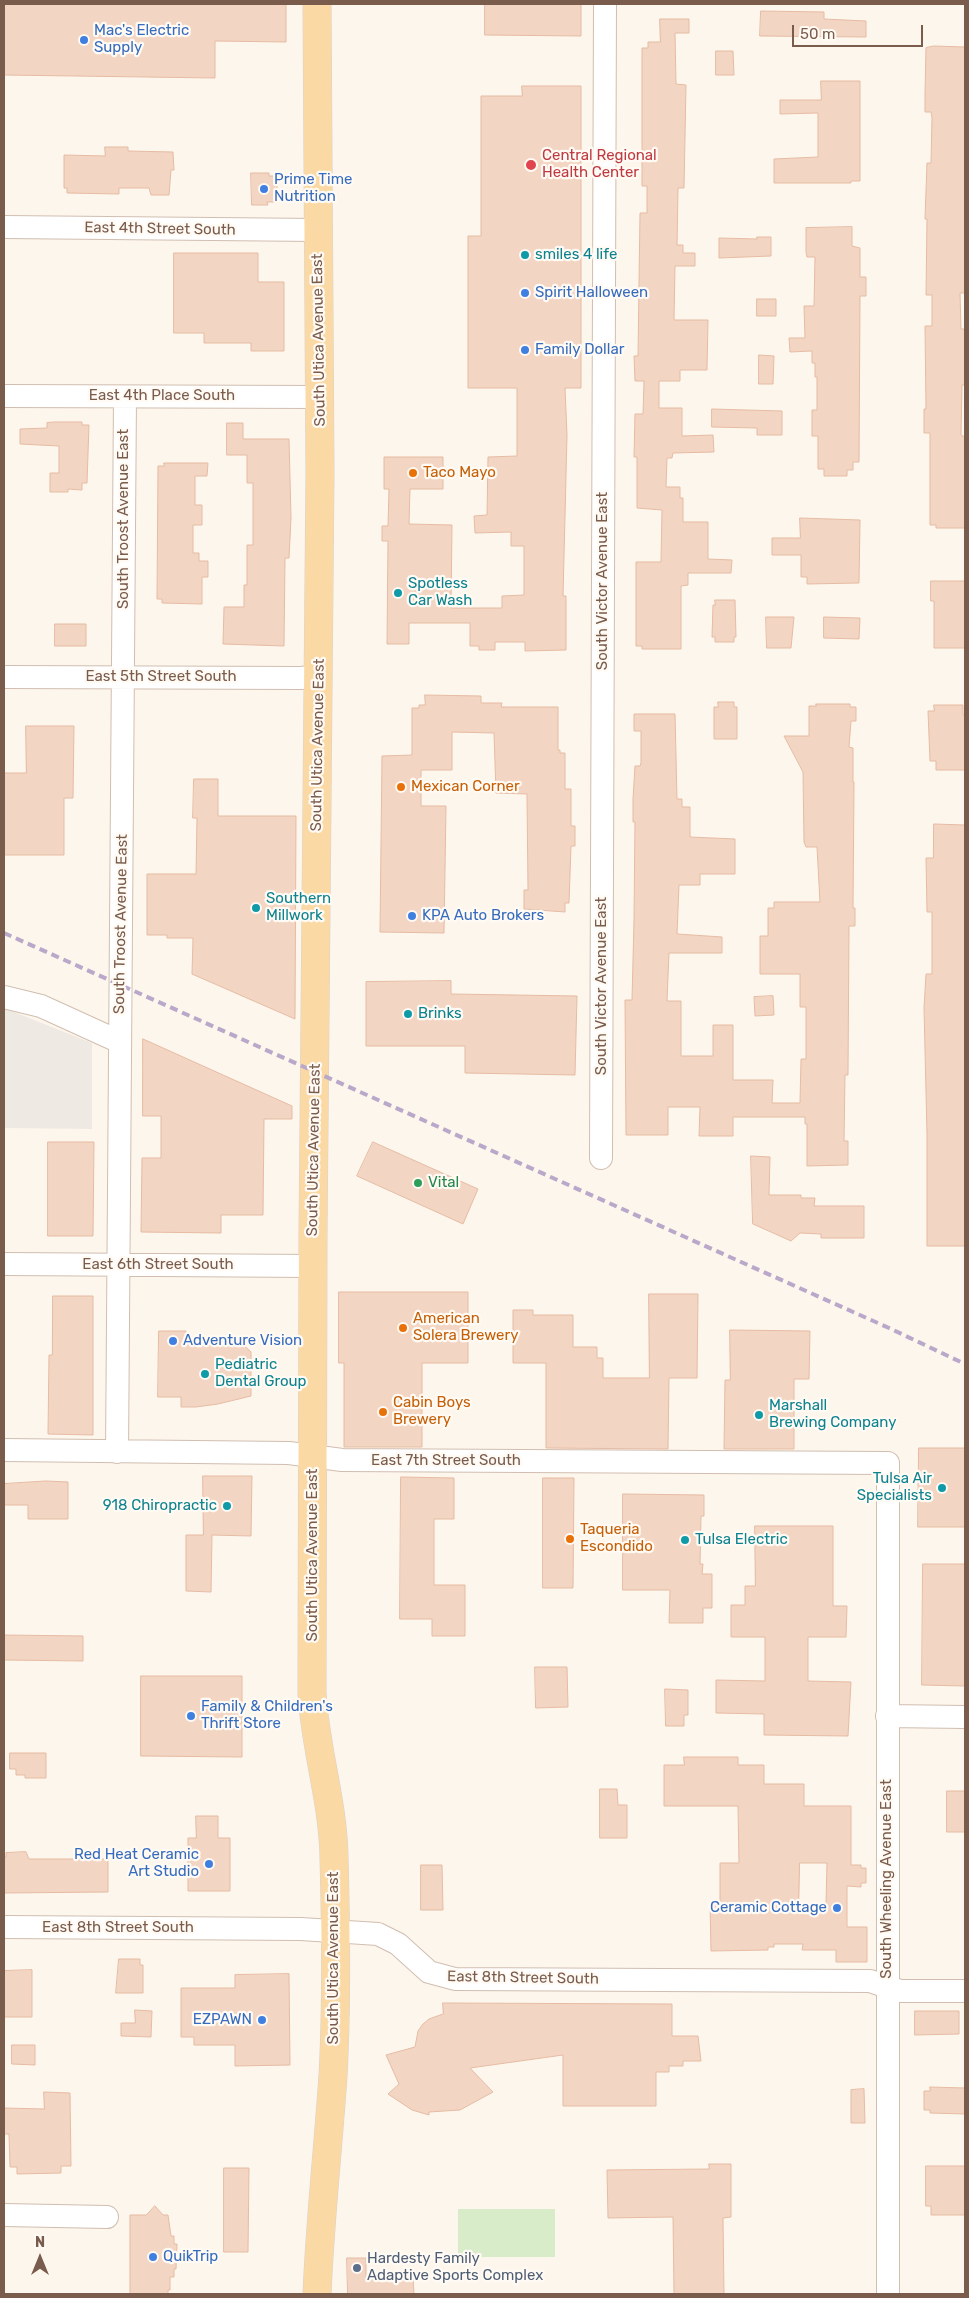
<!DOCTYPE html>
<style>
body{margin:0}
#map{position:relative;width:969px;height:2298px;overflow:hidden;background:#fdf6ec;font-family:Rubik,sans-serif}
canvas{display:block}
.frame{position:absolute;inset:0;border:5px solid #7a5c4d;pointer-events:none}
.north{position:absolute;left:15px;top:2233px;width:50px;height:50px;-webkit-text-stroke:4px #fffaf3;paint-order:stroke;rotate:0deg;font-size:14px;font-weight:700;line-height:20px;text-align:center;color:#7a5c4d}
.north::after{content:'';display:block;margin:auto;width:18px;height:22px;background:#7a5c4d;clip-path:polygon(50% 0,100% 100%,50% 72%,0 100%)}
.scale{position:absolute;left:792px;top:25px;width:131px;height:22px;box-sizing:border-box;border:2px solid #7a5c4d;border-top:0;padding-left:6px;font-size:15px;line-height:18px;white-space:nowrap;color:#7a5c4d;-webkit-text-stroke:4px #fffaf3;paint-order:stroke}
</style>
<div id="map">
<canvas width="969" height="2298"></canvas>
<div class="frame"></div>
<div class="north">N</div>
<div class="scale">50 m</div>
</div>
<script>
const ctx = document.querySelector('canvas').getContext('2d');
ctx.lineJoin = 'round';
function fill(path, color) {
  ctx.fillStyle = color;
  ctx.fill(path, 'evenodd');
}
function strokePath(path, color, width, dash) {
  ctx.strokeStyle = color;
  ctx.lineWidth = width;
  ctx.lineCap = dash ? 'butt' : 'round';
  ctx.setLineDash(dash || []);
  ctx.stroke(path);
}
function write(font, color, halo, rows, align = 'center') {
  ctx.font = font + ' Rubik,sans-serif';
  ctx.lineWidth = 4.5;
  ctx.setLineDash([]);
  ctx.textBaseline = 'middle';
  ctx.strokeStyle = halo;
  ctx.fillStyle = color;
  for (const [text, x, y, turn = 0] of rows) {
    ctx.save();
    ctx.translate(x, y);
    ctx.rotate((+turn || 0) * Math.PI / 180);
    ctx.textAlign = isNaN(turn) ? turn : align;
    if (halo) ctx.strokeText(text, 0, 0);
    ctx.fillText(text, 0, 0);
    ctx.restore();
  }
}
const industrial = new Path2D(`
 M4 1008 92 1043V1129L4 1128Z`);
const green = new Path2D(`
 M458 2209H555V2257H458Z`);
const building = new Path2D(`
 M4 4H286V42L215 41V78L4 75Z
 M485 4H581V36L485 35Z
 M761 11 824 12V19L866 21V37L760 36Z
 M660 19H689V33H675L676 84 686 85 684 188H678L677 245H683V253H695V266H675L674 320H708L707 370H680V381H659V408H682V436L713 435 714 452 673 453 672 458H667L666 487H680V498H683V522H708V559L732 560 731 573H688V585L681 586V649H642V646H636V562H661L662 510 637 508V457H634L635 414H643L644 381H635L634 356H638L640 213H647V186H642V48H648V42H660Z
 M934 46 965 47V293H960L961 329H965V385H962L961 435 965 437V528H936V525H930V433H924V409H926L925 326H932V295H926L927 219H925L927 163H931L932 118 931 112H925V94L926 48Z
 M716 51H733L734 75H716Z
 M821 81H860V181H851V183H774V159L818 157V113L780 114V100H821Z
 M522 86H581V388H565L567 435 563 596H566V650L525 651V642H495V650H479V646H470V623H409V644H387L388 541H382V526H388L389 489H384V457H443V489H410L409 524 452 525 451 608H502V596L524 595V546H511V532L475 533 474 516 487 515 488 457 517 456V388H468V236H481V96H522Z
 M105 147H128V151L173 152 174 170H171L169 195H151L149 188H119V194L67 193V188H64V155L105 156Z
 M251 173H269V176H277V202H267L268 205H252Z
 M852 227V246L860 248V277H866V296H860L859 462H853V470H847V476H824V469H818V436H812V410H817V377H815V363H812V351L790 352 789 338H805L804 306H814L815 257H807L806 252V228Z
 M757 237H771V256L719 258V238L757 239Z
 M174 253H258V282H284V351H251V343H204V333H174Z
 M757 299H776V316H757Z
 M759 355 774 356 773 384H759Z
 M712 409 782 411V435H757V428L712 427Z
 M54 422H82V425H89L87 483H82V490L68 489V492H50V473H59V446L20 444V429L47 428V423Z
 M227 423H243V439H289L291 518 289 558H285L284 646 223 644 224 607H244V585H247V545H253V483H247V455H227Z
 M164 463H208L207 476H195V505H202V525H193V553H199V561H208V577H202V604L162 603V599H157L158 466H164Z
 M800 518 860 520 859 583 807 584V577H801V555H772V538H800Z
 M931 581H965V648H934V601H931Z
 M715 600H735L736 637H734V642H715V637H712L713 605H715Z
 M766 617H794L791 648H767Z
 M824 617 860 618 859 639 824 638Z
 M55 624H86V646H55Z
 M425 695 481 696V703H502L501 707H558V750H560V753H565V789H571V826H575V846H571L569 903H565V912L524 909V890H528L527 794 496 793 494 733 452 732V770H421V806H446L444 933 380 932 382 756 412 755V708H419V705H425Z
 M718 702H734V707H737V739H714V707H718Z
 M816 704H850V707H856V721H851L849 747 853 748V782H854L853 908H855V926H849L848 1075H845L844 1141H848V1165L807 1166V1124H805V1117H733V1136H699L700 1107H668V1135H626L625 1000H632L634 920 635 822H633V799L635 766H640L641 763V731H634V714H675L677 799H682V807H690V837L735 839V874H700V885H679L677 934 722 937V953H669L667 1001H681V1056H713V1025H733V1080H773L772 1103H800L801 1059H806V1007H800V974H760V936H768V908H774V902H820L817 847H806L804 842 803 772 784 736H809V706H816Z
 M934 705H963V715H965V770H936V761H930L928 711H934Z
 M26 726H74L73 798H64V855H4V773H26Z
 M194 779H218V816H296L295 1019 192 974 193 938H167V935H147V874H196L197 818H193Z
 M934 824 965 825V1246H927V1134L924 1008 926 974H932V912H927L926 858H933Z
 M451 981V994L577 996 575 1075 465 1073V1046H366V982Z
 M773 996 774 1015 755 1016 754 997Z
 M143 1039 292 1106V1119H264L263 1215H221V1233L141 1232 142 1158H161V1116H143Z
 M48 1142H94L93 1236H48Z
 M373 1142 478 1189 463 1224 357 1176Z
 M751 1156 770 1157 769 1195H801V1198H815L814 1206H864V1238H821V1234L800 1233 791 1241 753 1224Z
 M339 1292H468V1363H422V1447H344V1363H339Z
 M649 1294H698L697 1378H669L668 1449 546 1448V1363H513V1310H533V1315H573V1347H597V1358H603V1378H649Z
 M53 1296H93V1435L48 1434 49 1355H52Z
 M730 1330 810 1331 809 1379H794V1449H724L725 1380H730Z
 M159 1331H186V1338H236L251 1352V1396L218 1404 196 1407H181V1397H158Z
 M919 1448H965V1527H918Z
 M203 1476H252L251 1536 212 1535 211 1592 186 1591V1535H203Z
 M401 1477 454 1478V1519H434V1585H465V1636H432V1619H400Z
 M543 1478H574L573 1588H543Z
 M46 1481 68 1482V1519H28V1505H4V1484Z
 M623 1494 704 1495V1516H701L700 1564H703L702 1574H712V1608H703V1623H669L670 1590H623Z
 M755 1526H833V1606H847L846 1637H808V1681L851 1682 848 1736 764 1735V1714L716 1713V1680L765 1681V1637H731V1605H745V1586H755Z
 M923 1564H965V1686L922 1685Z
 M4 1635 83 1636V1661L4 1660Z
 M535 1667H567L568 1707 536 1708Z
 M141 1676H242V1757L141 1756Z
 M665 1689 688 1690V1715H684V1726H666Z
 M10 1753H46V1778H25V1775H16V1769H10Z
 M684 1757H738V1765H764V1784H804V1806H851V1865H861V1868H866V1883H861V1887L847 1886V1927H867V1962H836V1950H802L803 1944H774V1947H768V1950L711 1951 710 1903 720 1902V1863H739L738 1806H664V1765H684ZM800 1863H827L826 1904H799Z
 M600 1789H617L618 1805H627V1838H600Z
 M947 1791H965V1832H947Z
 M196 1816H218V1838H230V1891H188V1838H196Z
 M26 1852 29 1859H108V1892L4 1893V1857H6V1853Z
 M421 1865H442L443 1910H421Z
 M119 1959H140V1965H143V1993H116Z
 M32 1970V2017H4V1971Z
 M289 1974 290 2065 235 2066V2045H194V2037H181V1988H235V1975Z
 M443 2003 672 2004V2036H698L701 2061H683V2066H669V2072H656V2106H563V2055L470 2068 493 2092 460 2110 429 2112V2115L412 2110 388 2094 399 2084 386 2055 415 2047 418 2031 423 2024 429 2019 443 2014Z
 M135 2010 152 2011 151 2037 121 2036V2023H135Z
 M915 2011H959V2034L915 2035Z
 M12 2045H35V2065L12 2064Z
 M930 2087 965 2088V2114L930 2113V2110H924V2091H930Z
 M864 2089 865 2123H851V2090Z
 M44 2092 70 2093 71 2166H61V2173L17 2174V2167H10L9 2134H4V2108L44 2109Z
 M709 2164H731V2217L723 2218 724 2294H674L673 2217 608 2218 607 2170 709 2169Z
 M926 2166H965V2215H931V2206H926Z
 M224 2168H249L248 2252H224Z
 M155 2206 163 2215H168L171 2236H174V2244H177L176 2269H174V2277H170V2290H168V2294H130V2215H146Z
 M347 2258H366V2278L413 2277 414 2294H348Z`);
const minor = new Path2D(`
 M4 227 317 230
 M4 396 320 397
 M4 677 301 678 319 676
 M4 997 41 1006 120 1042
 M601 1158 605 4
 M4 1264 313 1266
 M4 1450 289 1453 342 1460 888 1463V2294
 M117 1452 125 397
 M887 1716 965 1717
 M4 1927 301 1929 378 1934 398 1944 429 1972 455 1979 870 1981 900 1991H965
 M4 2215 107 2217`);
const major = new Path2D(`
 M317 2294C320 2221 328 2149 333 2076 337 2003 336 1930 334 1857 333 1801 315 1748 312 1693L313 1234 320 473 317 4`);
const rail = new Path2D(`
 M4 933 889 1328 965 1364`);
const markers = [
 [84,40,5,"#3f7fe0"],
 [531,165,6,"#e0444e"],
 [264,189,5,"#3f7fe0"],
 [525,255,5,"#0f9aa8"],
 [525,293,5,"#3f7fe0"],
 [525,350,5,"#3f7fe0"],
 [413,473,5,"#e8710a"],
 [398,593,5,"#0f9aa8"],
 [401,787,5,"#e8710a"],
 [256,908,5,"#0f9aa8"],
 [412,916,5,"#3f7fe0"],
 [408,1014,5,"#0f9aa8"],
 [418,1183,5,"#2e9e5b"],
 [403,1328,5,"#e8710a"],
 [173,1341,5,"#3f7fe0"],
 [205,1374,5,"#0f9aa8"],
 [383,1412,5,"#e8710a"],
 [759,1415,5,"#0f9aa8"],
 [942,1488,5,"#0f9aa8"],
 [227,1506,5,"#0f9aa8"],
 [570,1539,5,"#e8710a"],
 [685,1540,5,"#0f9aa8"],
 [191,1716,5,"#3f7fe0"],
 [209,1864,5,"#3f7fe0"],
 [837,1908,5,"#3f7fe0"],
 [262,2020,5,"#3f7fe0"],
 [153,2257,5,"#3f7fe0"],
 [357,2268,5,"#5c6f8a"]
];
const shopNames = [
 ["Mac's Electric",94,31],
 ["Supply",94,48],
 ["Prime Time",274,180],
 ["Nutrition",274,197],
 ["Spirit Halloween",535,293],
 ["Family Dollar",535,350],
 ["KPA Auto Brokers",422,916],
 ["Adventure Vision",183,1341],
 ["Family & Children's",201,1707],
 ["Thrift Store",201,1724],
 ["Red Heat Ceramic",199,1855,"right"],
 ["Art Studio",199,1872,"right"],
 ["Ceramic Cottage",827,1908,"right"],
 ["EZPAWN",252,2020,"right"],
 ["QuikTrip",163,2257]
];
const healthNames = [
 ["Central Regional",542,156],
 ["Health Center",542,173]
];
const streetNames = [
 ["East 4th Street South",160,229,1],
 ["South Utica Avenue East",319,340,-91],
 ["East 4th Place South",162,396],
 ["South Troost Avenue East",124,519,-90],
 ["South Victor Avenue East",603,581,-90],
 ["East 5th Street South",161,677],
 ["South Utica Avenue East",318,745,-89],
 ["South Troost Avenue East",121,924,-89],
 ["South Victor Avenue East",602,986,-90],
 ["South Utica Avenue East",314,1150,-89],
 ["East 6th Street South",158,1265],
 ["East 7th Street South",446,1461],
 ["South Utica Avenue East",313,1555,-90],
 ["South Wheeling Avenue East",887,1879,-90],
 ["East 8th Street South",118,1928],
 ["South Utica Avenue East",334,1958,-90],
 ["East 8th Street South",523,1978,1]
];
const cultureNames = [
 ["smiles 4 life",535,255],
 ["Spotless",408,584],
 ["Car Wash",408,601],
 ["Southern",266,899],
 ["Millwork",266,916],
 ["Brinks",418,1014],
 ["Pediatric",215,1365],
 ["Dental Group",215,1382],
 ["Marshall",769,1406],
 ["Brewing Company",769,1423],
 ["Tulsa Air",932,1479,"right"],
 ["Specialists",932,1496,"right"],
 ["918 Chiropractic",217,1506,"right"],
 ["Tulsa Electric",695,1540]
];
const foodNames = [
 ["Taco Mayo",423,473],
 ["Mexican Corner",411,787],
 ["American",413,1319],
 ["Solera Brewery",413,1336],
 ["Cabin Boys",393,1403],
 ["Brewery",393,1420],
 ["Taqueria",580,1530],
 ["Escondido",580,1547]
];
const leisureNames = [
 ["Vital",428,1183]
];
const serviceNames = [
 ["Hardesty Family",367,2259],
 ["Adaptive Sports Complex",367,2276]
];
fill(industrial, '#efe9e4');
fill(green, '#d8ecc9');
fill(building, '#f3d5c3');
strokePath(building, '#e6bba3', 1);
strokePath(minor, '#d1beb0', 24);
strokePath(major, '#dad1cd', 29);
strokePath(minor, '#fff', 22);
strokePath(major, '#fbd9a5', 28);
strokePath(rail, '#b9a8c9', 4, [8, 5]);
for (const [x, y, r, color] of markers) {
  const dot = new Path2D();
  dot.arc(x, y, r, 0, 2 * Math.PI);
  ctx.fillStyle = color;
  ctx.fill(dot);
  strokePath(dot, '#fffaf3', 2);
}
write('15px', '#366cbe', '#fffaf3', shopNames, 'left');
write('15px', '#be3a42', '#fffaf3', healthNames, 'left');
write('15px', '#7a5c4d', '#fffaf3', streetNames);
write('15px', '#0d838f', '#fffaf3', cultureNames, 'left');
write('15px', '#c56008', '#fffaf3', foodNames, 'left');
write('15px', '#27864d', '#fffaf3', leisureNames, 'left');
write('15px', '#4e5e75', '#fffaf3', serviceNames, 'left');
</script>
